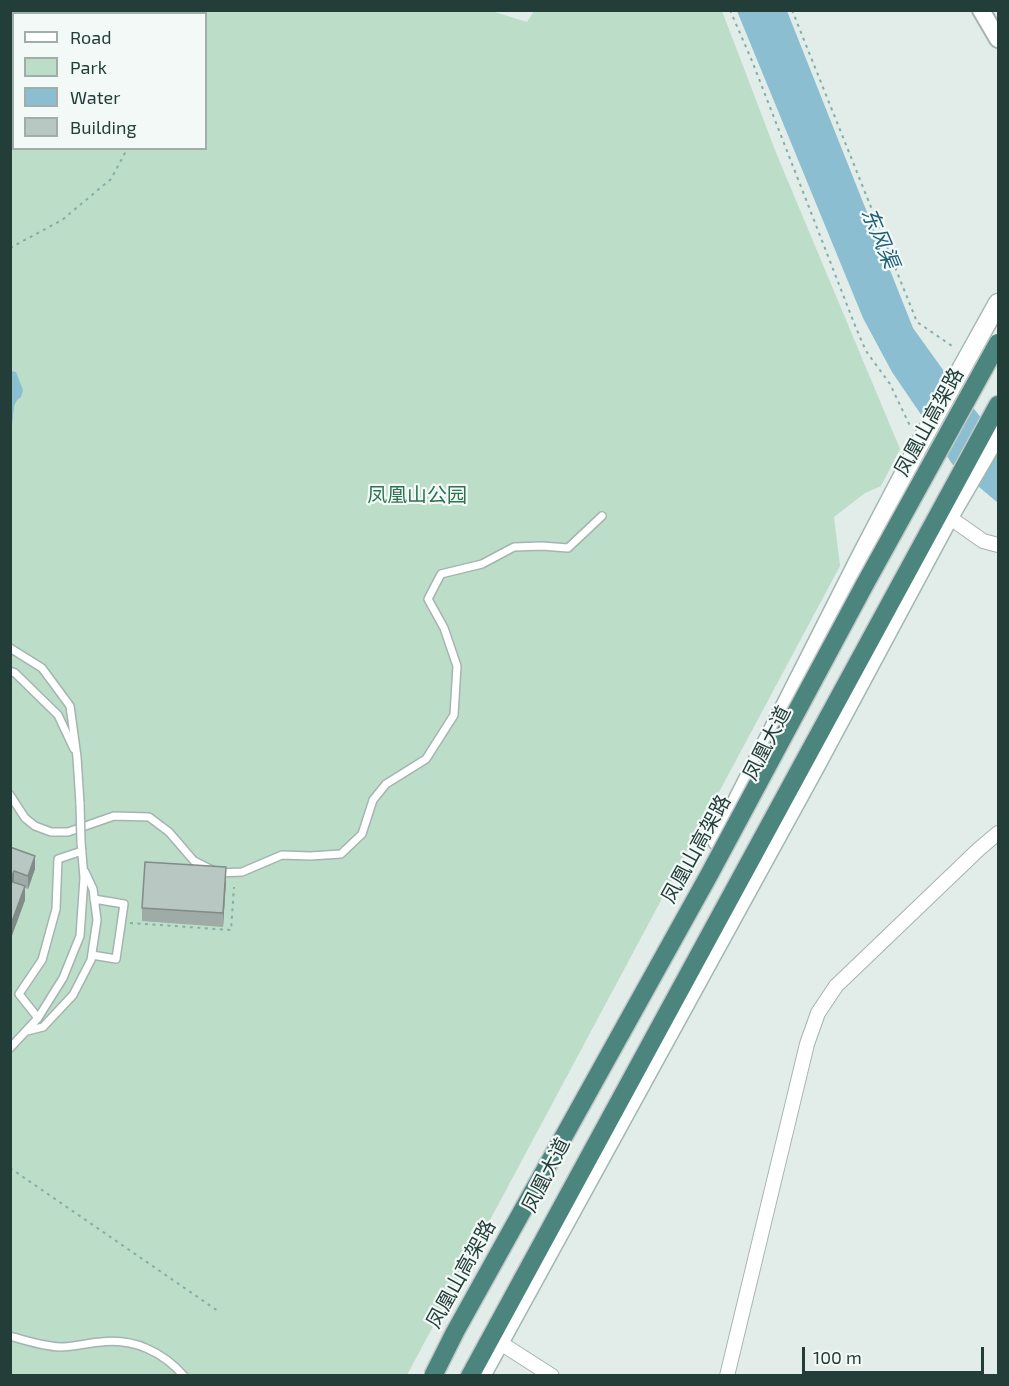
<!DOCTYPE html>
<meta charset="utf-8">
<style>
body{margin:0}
#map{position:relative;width:1009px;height:1386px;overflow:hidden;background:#e2ece9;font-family:"Exo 2",sans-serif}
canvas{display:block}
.frame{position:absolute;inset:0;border:12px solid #233d39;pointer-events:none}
.legend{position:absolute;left:12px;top:12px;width:195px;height:138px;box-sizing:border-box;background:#f3f9f6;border:2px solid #a0aeaa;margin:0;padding:8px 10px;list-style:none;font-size:18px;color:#233d39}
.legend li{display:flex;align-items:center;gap:12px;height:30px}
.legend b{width:30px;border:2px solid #a0aeaa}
.scale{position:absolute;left:802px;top:1347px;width:182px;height:27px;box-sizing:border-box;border:3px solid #233d39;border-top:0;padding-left:8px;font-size:18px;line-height:21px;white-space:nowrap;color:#233d39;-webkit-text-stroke:4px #f3f9f6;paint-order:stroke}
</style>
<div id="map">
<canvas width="1009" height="1386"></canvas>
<div class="frame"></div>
<ul class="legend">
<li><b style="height:8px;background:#fff"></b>Road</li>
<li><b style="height:16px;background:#bcddc8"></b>Park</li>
<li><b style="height:16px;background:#8bbed0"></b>Water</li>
<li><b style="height:16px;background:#b8c7c2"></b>Building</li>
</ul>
<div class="scale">100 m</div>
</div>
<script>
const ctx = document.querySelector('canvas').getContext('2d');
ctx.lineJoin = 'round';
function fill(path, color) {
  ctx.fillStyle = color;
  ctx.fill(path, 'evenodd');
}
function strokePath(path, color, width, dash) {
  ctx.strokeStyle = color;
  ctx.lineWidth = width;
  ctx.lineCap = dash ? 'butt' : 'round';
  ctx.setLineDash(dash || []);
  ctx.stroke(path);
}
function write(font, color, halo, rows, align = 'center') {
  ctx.font = font + ' "Exo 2","Noto Sans SC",sans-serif';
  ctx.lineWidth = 4.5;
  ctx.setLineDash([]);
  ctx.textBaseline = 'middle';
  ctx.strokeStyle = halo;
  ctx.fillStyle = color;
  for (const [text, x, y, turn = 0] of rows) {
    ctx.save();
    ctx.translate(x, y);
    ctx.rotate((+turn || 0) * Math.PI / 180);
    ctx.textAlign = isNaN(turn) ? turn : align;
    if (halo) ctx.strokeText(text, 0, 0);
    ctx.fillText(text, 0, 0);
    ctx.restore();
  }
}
const green = new Path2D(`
 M488 10 527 22 534 11H722L777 155 900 449 881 486 865 493 834 517 840 566 407 1375H11L10 11ZM14 14H206V148H14Z`);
const water = new Path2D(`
 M737 11H787L913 328 946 374 998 439V503L952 464 922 416 892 372 863 318Z
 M11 371 16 372 23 390 21 397 17 400 14 406 11 435Z`);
const path = new Path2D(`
 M25 10 33 14
 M730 10 752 61 856 328 866 351 890 384 911 428
 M792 10 917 322 955 348
 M10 248 62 220 111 179 126 151V148
 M130 923 231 930 234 887
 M10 1168 218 1311`);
const service = new Path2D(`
 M10 648 42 668 70 706 77 757 80 804
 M10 671 15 673 58 715 74 749
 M10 795 25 818 35 826 51 832H68L114 816 149 817 169 832 194 861 218 873 242 872 282 855 310 856 341 854 362 834 373 800 386 784 426 759 454 715 457 666 444 628 428 599 441 574 482 564 514 547 542 546 568 548 602 516
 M92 955 116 959 124 904 94 899
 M38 1018 19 994 42 960 56 909 58 859 82 851
 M27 1031 43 1027 73 995 91 960 97 920 93 889 85 872
 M10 1048 38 1018 63 978 80 936 84 878 81 842
 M10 1336C27 1341 42 1346 60 1347 74 1347 87 1343 101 1342 134 1338 163 1352 184 1376`);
const minor = new Path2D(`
 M949 517 983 541 998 545
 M499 1342 552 1376
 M727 1376 807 1044 818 1013 836 986 979 849 998 833`);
const tertiary = new Path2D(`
 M981 10 998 39`);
const secondary = new Path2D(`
 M717 841 861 556 919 445 998 303
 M481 1376 815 767 949 517 998 433`);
const trunk = new Path2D(`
 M470 1376 998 405`);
const serviceBridge = new Path2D(`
 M80 804 81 842`);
const trunkBridge = new Path2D(`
 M433 1376 455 1332 709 875 865 584 998 343`);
const wall = new Path2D(`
 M10 847 35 869 28 889 25 888V900L10 941Z
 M226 881 223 927 142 921V908Z`);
const shadedWall = new Path2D(`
 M35 856V869L28 889V876Z
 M226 867V881L223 927V913Z
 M14 871V884L10 881Z
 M25 886V900L10 941V927Z`);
const building = new Path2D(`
 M10 847 35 856 28 876 14 871 10 881Z
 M145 862 226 867 223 913 142 908Z
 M10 881 25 886 10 927Z`);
const streetNames = [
 ["凤凰山高架路",929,422,-61],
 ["凤凰大道",767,743,-63],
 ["凤凰山高架路",696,849,-61],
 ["凤凰大道",546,1175,-63],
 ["凤凰山高架路",461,1274,-61]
];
const parkNames = [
 ["凤凰山公园",417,495]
];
const waterNames = [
 ["东风渠",880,238,67]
];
fill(green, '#bcddc8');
fill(water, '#8bbed0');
strokePath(service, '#a5b4b1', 10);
strokePath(minor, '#a5b4b1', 16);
strokePath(tertiary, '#a5b4b1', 20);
strokePath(secondary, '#a1b8b2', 21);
strokePath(trunk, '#c1c9c8', 21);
strokePath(path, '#83afa6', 2, [3, 4.5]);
strokePath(service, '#fff', 7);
strokePath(minor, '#fff', 14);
strokePath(tertiary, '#fff', 16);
strokePath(secondary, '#fff', 18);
strokePath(trunk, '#4c857e', 18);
strokePath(serviceBridge, '#a5b4b1', 10, []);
strokePath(trunkBridge, '#c1c9c8', 21, []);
strokePath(serviceBridge, '#fff', 7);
strokePath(trunkBridge, '#4c857e', 18);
fill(wall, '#9eaba7');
fill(shadedWall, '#818b88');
fill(building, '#b8c7c2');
strokePath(building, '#818b88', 1.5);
write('20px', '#233d39', '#f3f9f6', streetNames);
write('20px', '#2d7350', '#f3f9f6', parkNames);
write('italic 21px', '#1d5f78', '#f3f9f6', waterNames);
</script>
